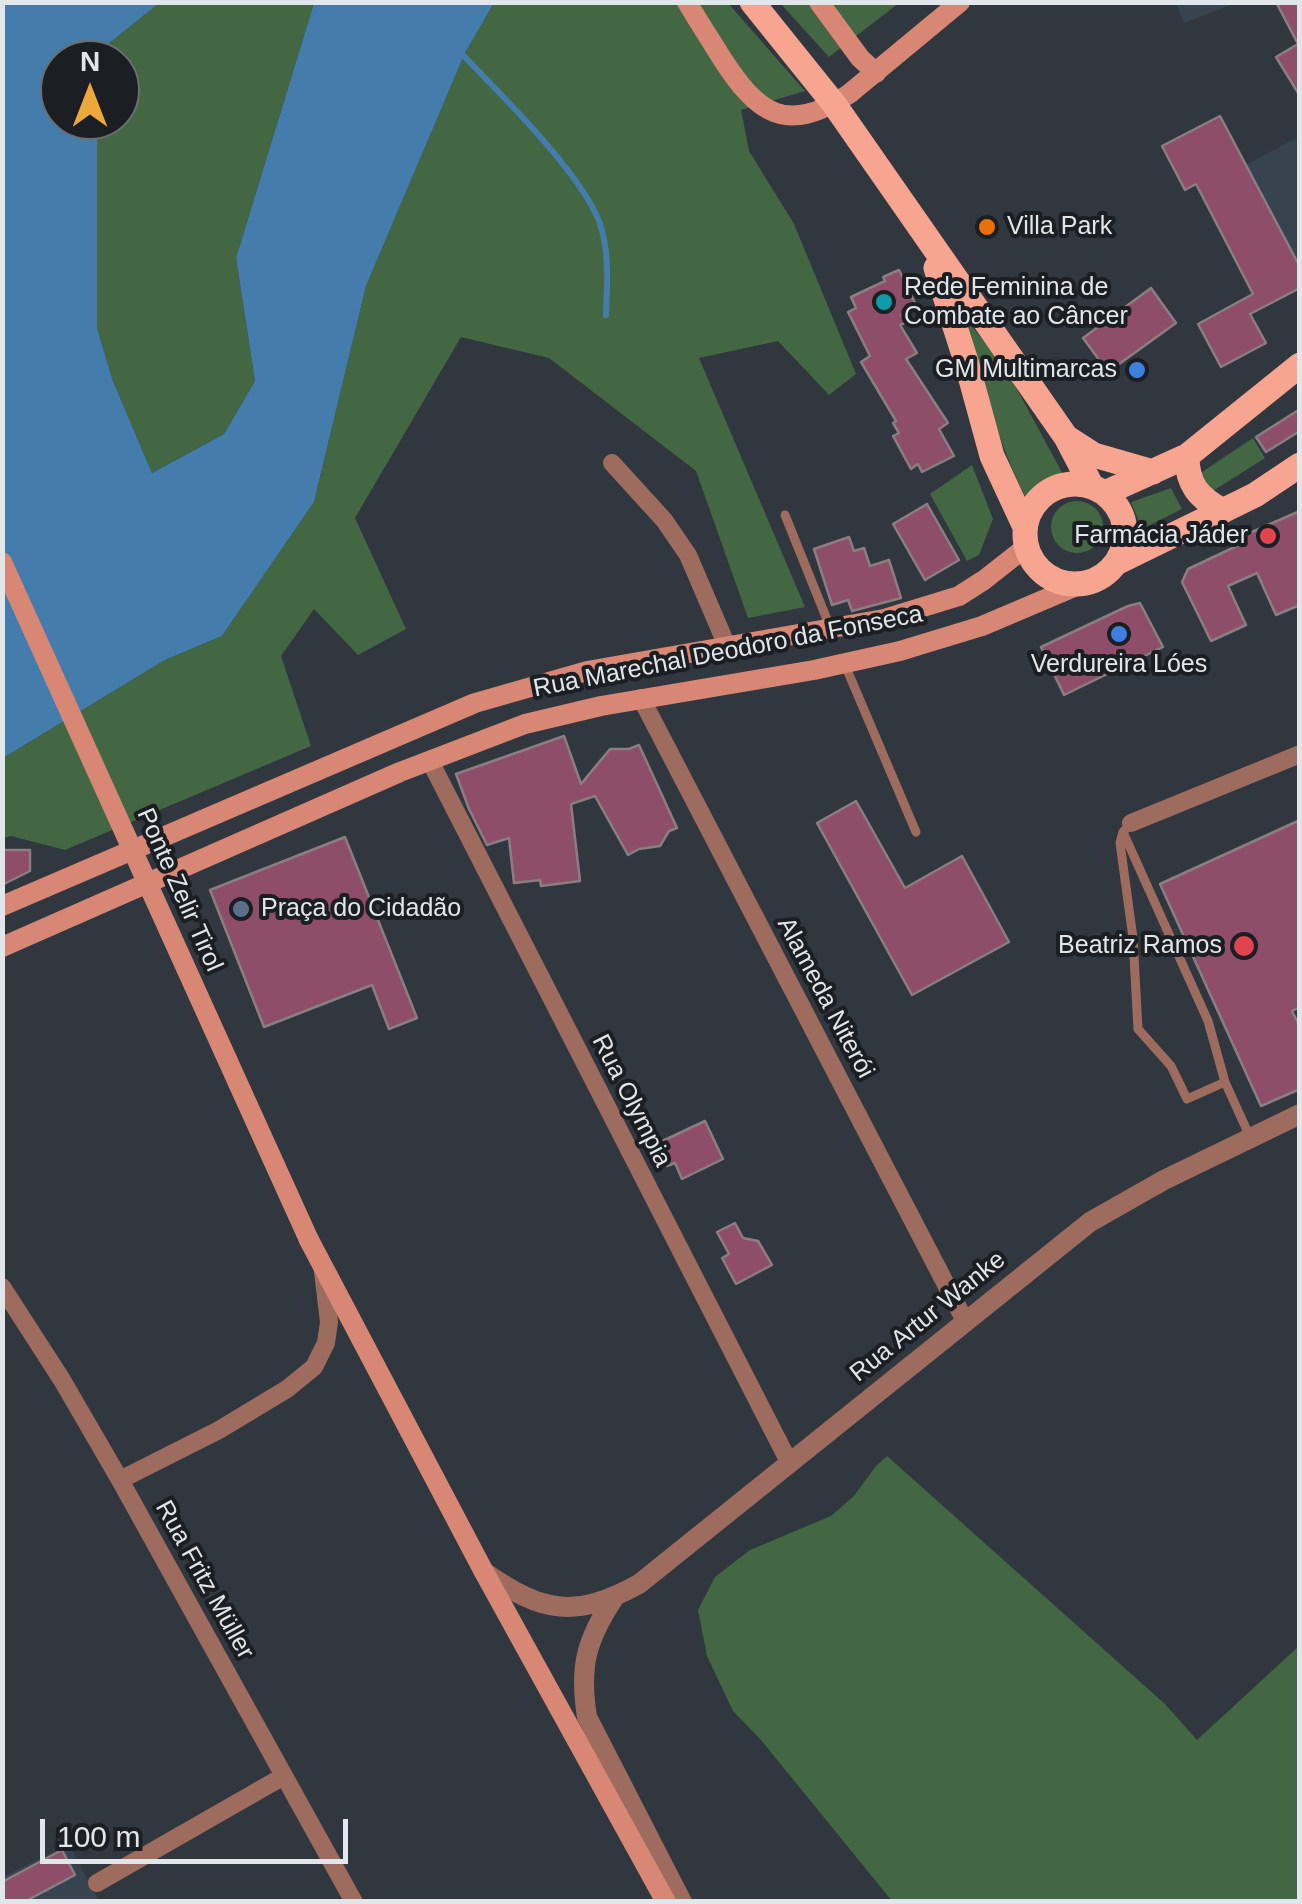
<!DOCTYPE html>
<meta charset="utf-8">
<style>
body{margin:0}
#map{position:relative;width:1302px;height:1904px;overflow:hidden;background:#30373f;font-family:Helvetica,sans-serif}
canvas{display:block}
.frame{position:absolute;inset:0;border:5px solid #e1e6ea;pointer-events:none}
.north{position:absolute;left:40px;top:40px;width:100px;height:100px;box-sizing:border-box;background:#1b1e22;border:2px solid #6a6e72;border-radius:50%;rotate:0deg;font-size:28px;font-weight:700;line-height:40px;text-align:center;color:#e1e6ea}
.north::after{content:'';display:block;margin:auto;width:35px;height:45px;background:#eda83b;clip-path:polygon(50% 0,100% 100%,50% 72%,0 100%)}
.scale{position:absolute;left:40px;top:1819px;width:308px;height:45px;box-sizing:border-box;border:5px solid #e1e6ea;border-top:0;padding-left:12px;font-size:30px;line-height:35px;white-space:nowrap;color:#e1e6ea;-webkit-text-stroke:8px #1b1e22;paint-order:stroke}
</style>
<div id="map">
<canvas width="1302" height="1904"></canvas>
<div class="frame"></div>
<div class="north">N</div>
<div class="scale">100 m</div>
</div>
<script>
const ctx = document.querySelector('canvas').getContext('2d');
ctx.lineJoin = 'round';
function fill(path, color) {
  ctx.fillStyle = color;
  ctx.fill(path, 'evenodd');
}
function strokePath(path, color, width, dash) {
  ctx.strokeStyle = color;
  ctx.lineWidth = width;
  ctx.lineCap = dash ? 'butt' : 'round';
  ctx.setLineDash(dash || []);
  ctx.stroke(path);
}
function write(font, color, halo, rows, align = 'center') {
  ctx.font = font + ' Helvetica,sans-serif';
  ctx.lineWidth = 8;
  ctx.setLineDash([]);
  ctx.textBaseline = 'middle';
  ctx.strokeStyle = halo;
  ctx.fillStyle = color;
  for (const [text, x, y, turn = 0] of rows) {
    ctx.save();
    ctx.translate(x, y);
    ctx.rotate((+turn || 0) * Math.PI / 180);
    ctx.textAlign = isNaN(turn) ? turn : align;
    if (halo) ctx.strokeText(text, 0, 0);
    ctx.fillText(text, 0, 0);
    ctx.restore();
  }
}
const built = new Path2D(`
 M1176 3H1236L1184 23Z
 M1298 137 1299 140V267L1246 165Z
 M69 1844 99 1901 3 1902V1877Z`);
const green = new Path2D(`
 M159 3H314L236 258 255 381 224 434 152 473 113 381 97 328V120H120V60H100L101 50Z
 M494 3H728L805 91 741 110 749 151 794 224 856 374 829 395 778 341 699 358 805 607 748 618 696 471 549 358 461 337 355 518 406 629 358 655 314 609 281 656 311 746 65 850 11 836 3 838V758L165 660 222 636 314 502 366 286 465 53Z
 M780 3H899L829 57Z
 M964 316 1007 371 1064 476 1034 491 1027 500C997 441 981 379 964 316Z
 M1253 438 1265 458 1208 494 1196 476Z
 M972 465 993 519 979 555 967 561 930 494Z
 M1171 488 1182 509 1142 529 1131 502Z
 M1051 527a26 26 0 1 1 52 0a26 26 0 1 1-52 0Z
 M887 1456 1165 1704 1197 1740 1299 1646V1901H892L761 1740 733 1711 707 1656 698 1610 715 1577 750 1550 831 1516 854 1496 876 1466Z`);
const water = new Path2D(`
 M3 3H159L101 50 100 60H60V120H97V328L113 381 152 473 224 434 255 381 236 258 314 3H494L465 53 366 286 314 502 222 636 165 660 3 758Z`);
const stream = new Path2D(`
 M460 52C500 94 578 169 599 221 610 250 607 285 606 315`);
const building = new Path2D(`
 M1276 2H1300V96L1276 57 1298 44Z
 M1220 116 1300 267V288L1250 314 1266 343 1221 367 1198 324 1253 294 1196 184 1185 190 1162 146Z
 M899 270 917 307 901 315 905 323 900 325 917 353 906 359 948 423 939 429 954 456 922 472 918 464 911 469 893 436 899 433 893 423 896 421 861 362 870 356 848 312 856 308 851 297 885 281 883 277Z
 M1151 288 1176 323 1108 372 1083 338Z
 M1300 409V431L1266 452 1256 437Z
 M927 504 959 560 925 580 893 524Z
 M1300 511V605L1276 615 1257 573 1228 586 1246 625 1211 641 1182 582 1188 569 1241 544 1238 538Z
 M849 537 854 551 864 548 870 566 889 560 901 598 852 611 848 600 832 605 814 549Z
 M1140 603 1163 647 1064 695 1041 647 1128 606Z
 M564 736 581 784 610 749H629L639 745 677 828 669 831 660 846 639 849 628 855 595 796 571 804 580 881 541 886 540 880 514 883 509 838 487 845 469 809 456 774Z
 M856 801 905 888 962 856 1009 942 912 995 817 823Z
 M1300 820V1007L1292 1011 1300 1027V1089L1261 1106 1160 884Z
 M345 837 417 1018 389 1029 372 985 264 1027 210 890Z
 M2 850H30V871L2 885Z
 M705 1121 723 1159 682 1179 675 1163 667 1166 656 1144Z
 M735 1223 743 1238 758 1241 772 1265 736 1284 722 1258 729 1254 717 1232Z
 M62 1850 75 1875 24 1902H2V1882Z`);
const service = new Path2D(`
 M785 515 830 627
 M845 665 916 832
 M1131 823 1123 832 1120 843 1133 938 1138 1029 1171 1066 1187 1099 1225 1082 1250 1137
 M1123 832 1208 1021 1225 1082`);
const minor = new Path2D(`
 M612 463 664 520 688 555 727 646
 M641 698 965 1321
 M430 761 789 1462
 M1131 823 1300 754
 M2 1287 62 1380 120 1480 354 1902
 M120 1480 219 1430 287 1389 314 1367 326 1343 329 1322 323 1272
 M97 1883 284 1776`);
const tertiary = new Path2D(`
 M484 1572C543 1613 575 1619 639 1584L1090 1222 1164 1180 1300 1114
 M614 1598C586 1640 579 1667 587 1717L682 1902`);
const secondary = new Path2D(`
 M687 2C698 21 710 39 721 57 757 113 785 136 849 94L960 2
 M819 2 860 58 876 73
 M2 906 475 703 587 671 884 619 959 596 984 580 1026 547
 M2 947 400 772 525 724 601 706 814 670 900 651 982 626 1081 584
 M309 1240 484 1572 666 1902`);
const primary = new Path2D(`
 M752 2 834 104 1066 437 1091 485
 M936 268 966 361 992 456 1025 527
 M1066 437 1094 455 1153 472
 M1187 456C1187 485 1199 498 1223 511
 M1025 534a50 50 0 1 1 100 0a50 50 0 1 1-100 0Z
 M1105 493 1187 456 1300 365
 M1116 563 1255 495 1300 465`);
const secondaryBridge = new Path2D(`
 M2 562 309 1240`);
const markers = [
 [987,227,10,"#e8710a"],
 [884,302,10,"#0f9aa8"],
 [1137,370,10,"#3f7fe0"],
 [1268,536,10,"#e0444e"],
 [1119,634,10,"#3f7fe0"],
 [241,909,10,"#5c6f8a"],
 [1244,946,12,"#e0444e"]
];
const poiNames = [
 ["Villa Park",1007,227],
 ["Rede Feminina de",904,288],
 ["Combate ao Câncer",904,317],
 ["GM Multimarcas",1117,370,"right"],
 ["Farmácia Jáder",1248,536,"right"],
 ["Verdureira Lóes",1119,665,"center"],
 ["Praça do Cidadão",261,909],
 ["Beatriz Ramos",1222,946,"right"]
];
const streetNames = [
 ["Rua Marechal Deodoro da Fonseca",728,652,-11],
 ["Ponte Zelir Tirol",179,890,66],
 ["Alameda Niterói",825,998,62],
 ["Rua Olympia",631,1101,63],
 ["Rua Artur Wanke",928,1317,-39],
 ["Rua Fritz Müller",204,1580,61]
];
fill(built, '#37444f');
fill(green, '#426742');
fill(water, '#447dab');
strokePath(stream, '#447dab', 6);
fill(building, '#8e4d68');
strokePath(building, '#8a7e82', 2.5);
strokePath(service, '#9e6b5f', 9);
strokePath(minor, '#9e6b5f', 18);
strokePath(tertiary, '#9e6b5f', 20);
strokePath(secondary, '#d88775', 20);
strokePath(primary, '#f7a491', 25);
strokePath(secondaryBridge, '#d88775', 20);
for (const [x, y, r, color] of markers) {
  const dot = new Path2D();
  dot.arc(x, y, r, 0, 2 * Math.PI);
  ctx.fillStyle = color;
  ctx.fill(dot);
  strokePath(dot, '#1b1e22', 4);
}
write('25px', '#e1e6ea', '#1b1e22', poiNames, 'left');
write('25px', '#e1e6ea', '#1b1e22', streetNames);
</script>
